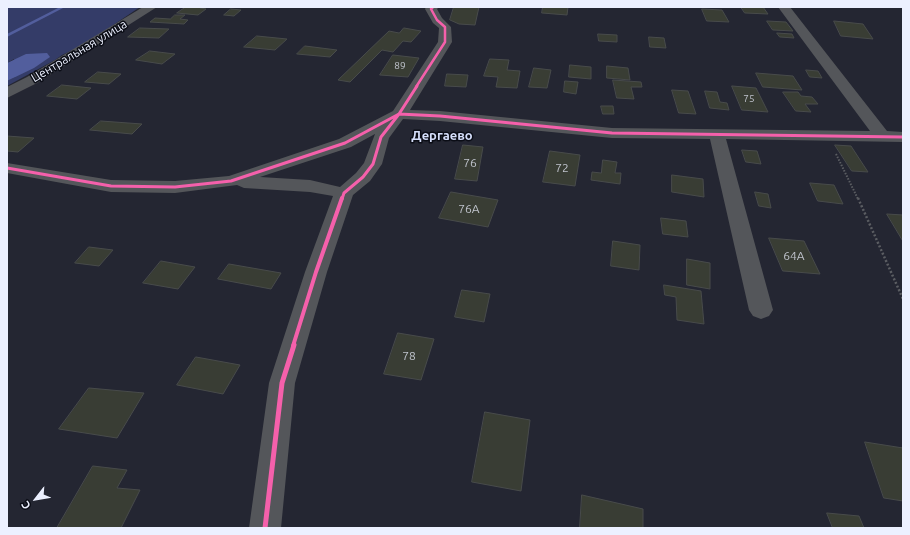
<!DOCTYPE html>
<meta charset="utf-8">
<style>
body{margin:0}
#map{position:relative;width:910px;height:535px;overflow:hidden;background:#242632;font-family:Ubuntu,sans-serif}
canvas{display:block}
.frame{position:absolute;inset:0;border:8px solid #ecf0ff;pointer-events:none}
.north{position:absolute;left:16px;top:479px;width:40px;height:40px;-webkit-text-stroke:3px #0b0d16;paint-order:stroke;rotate:239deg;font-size:11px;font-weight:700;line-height:16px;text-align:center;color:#ecf0ff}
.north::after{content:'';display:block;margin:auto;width:14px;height:18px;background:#ecf0ff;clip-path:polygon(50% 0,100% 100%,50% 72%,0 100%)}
</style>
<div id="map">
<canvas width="910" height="535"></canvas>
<div class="frame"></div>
<div class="north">С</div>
</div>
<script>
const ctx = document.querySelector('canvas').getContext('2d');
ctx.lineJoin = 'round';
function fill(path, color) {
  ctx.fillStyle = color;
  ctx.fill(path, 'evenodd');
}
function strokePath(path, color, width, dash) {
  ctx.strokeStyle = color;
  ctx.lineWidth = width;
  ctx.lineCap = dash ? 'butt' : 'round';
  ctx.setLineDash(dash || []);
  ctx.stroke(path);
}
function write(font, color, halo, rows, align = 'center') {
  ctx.font = font + ' Ubuntu,sans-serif';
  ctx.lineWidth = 3;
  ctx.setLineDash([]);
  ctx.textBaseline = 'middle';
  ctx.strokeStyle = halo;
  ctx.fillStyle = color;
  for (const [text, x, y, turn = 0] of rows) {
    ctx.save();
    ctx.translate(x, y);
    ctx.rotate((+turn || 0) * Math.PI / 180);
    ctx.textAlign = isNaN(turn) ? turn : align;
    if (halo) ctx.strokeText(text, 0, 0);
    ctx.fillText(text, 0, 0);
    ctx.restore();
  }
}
const green = new Path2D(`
 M7 7H140L85 44 62 55 55 60 7 86V81L15 77 14 59 7 63Z`);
const water = new Path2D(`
 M47 53 50 57 34 68 7 81V63L26 54Z`);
const stream = new Path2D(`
 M60 7H65L7 37V34Z`);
const building = new Path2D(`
 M186 7H201L200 8 206 9 198 15 177 13Z
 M454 7H479L475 25 459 24 450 20Z
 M543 7H568L567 15 542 13Z
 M741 7H763L768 14 745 13Z
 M231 9 241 10 234 16 224 15Z
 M702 9 722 10 729 22 707 21Z
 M175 15H185L180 19 188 20 184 24 150 22 155 18 170 19Z
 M767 21 786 22 793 31 773 30Z
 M834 21 863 24 873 39 841 36Z
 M140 28 169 29 159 38 128 37Z
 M404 28 421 31 411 42 403 41 393 52 382 50 350 82 338 80 389 31 399 33Z
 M777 33 792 34 794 38 780 37Z
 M598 34 617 35V42L599 41Z
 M257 36 287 39 275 50 244 47Z
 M649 37 664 38 666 48 650 47Z
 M305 46 337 50 330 57 297 54Z
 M150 51 175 54 162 64 136 60Z
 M393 55 419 58 408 77 380 75Z
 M490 59 509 60 507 70 520 71 517 88 496 87 498 77 484 76Z
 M570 65 591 67V79L569 77Z
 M607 66 628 68 630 80 607 78Z
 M534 68 551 70 547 88 529 87Z
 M806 70 818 71 822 78 810 77Z
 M98 72 121 74 109 84 85 82Z
 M756 73 793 76 802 90 763 87Z
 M447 74 468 75 466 87 445 86Z
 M613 80 641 82 642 87H631L634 99 617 98Z
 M565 81 578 82 576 94 564 92Z
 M62 85 91 88 77 99 47 96Z
 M732 86 756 88 768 112 742 110Z
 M672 90 688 91 696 114 679 113Z
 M705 91 717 92 720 102 727 103 729 110 710 108Z
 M783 92H798L801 96 812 97 818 104H805L811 112 796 111Z
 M601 106H613L614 114H603Z
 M101 121 142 124 132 134 90 130Z
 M7 136 34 138 18 152 7 151Z
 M463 145 483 147 477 181 455 179Z
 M835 145 851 146 868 172 852 171Z
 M742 150 757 151 761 164 746 162Z
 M550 151 580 155 575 186 543 182Z
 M603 160 617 162 615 173H621L620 184 591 180 592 172 601 173Z
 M672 175 703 179 704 197 672 192Z
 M810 183 834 185 843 204 818 201Z
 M451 192 498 200 488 227 439 218Z
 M755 192 768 194 771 208 759 206Z
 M887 214 903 215V241Z
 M661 218 686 221 688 237 663 234Z
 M769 238 804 241 820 274 783 271Z
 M613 241 640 245 639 270 611 266Z
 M89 247 113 250 99 266 75 263Z
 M687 259 710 263V289L687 285Z
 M161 261 195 267 178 289 143 283Z
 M229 264 281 273 271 289 218 279Z
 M664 285 701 291 704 324 677 320 676 297 665 295Z
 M462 290 490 294 484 322 455 317Z
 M398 333 434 339 421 380 384 374Z
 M196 357 240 365 223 394 177 385Z
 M89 388 144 393 117 438 59 429Z
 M485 412 530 420 521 491 472 482Z
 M865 442 903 448V501L884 498Z
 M93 466 127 470 117 488 140 490 121 528H57Z
 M582 495 643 509V528H580Z
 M827 513 859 516 864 528H833Z`);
const pathFar1 = new Path2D(`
 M836 154 858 199`);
const path = new Path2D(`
 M858 198 903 299`);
const minor = new Path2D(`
 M143 7H157L37 83 7 98V87L27 77Z
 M426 7H439L437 9 442 18 451 27 452 42 410 110 440 111 612 128 870 131 778 7H790L887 131 903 132V142L726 139 773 310 769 316 761 319 753 316 749 310 710 139 612 138 440 121 403 119 389 138 382 164 370 181 353 195 327 272 295 383 281 528H249L269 383 305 272 333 196 310 192 244 188 237 185 175 193 111 192 7 173V163L111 180 175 181 229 176 339 139 393 111 438 42 439 28 433 23 425 9ZM375 134 364 163 356 173 340 187 310 180 260 177 351 147Z`);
const cyclewayFar3 = new Path2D(`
 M416 87 445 42V27L437 20 431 9 433 7`);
const cyclewayFar2 = new Path2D(`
 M7 168 111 186 175 187 231 181 345 143 399 114 440 116 612 133 903 137
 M342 199 344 193 363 177 373 164 381 137 399 114 417 86`);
const cyclewayFar1 = new Path2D(`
 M293 346 316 272 342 198`);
const cycleway = new Path2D(`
 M265 528 282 383 294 345`);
const farNumbernames = [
 ["89",400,66],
 ["75",749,99]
];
const farStreetnames = [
 ["Центральная улица",79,51,-31]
];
const numberNames = [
 ["76",470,163],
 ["72",562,168],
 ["76А",469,209],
 ["64А",794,256],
 ["78",409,356]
];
const farQuarternames = [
 ["Дергаево",442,136]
];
fill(green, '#343c68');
fill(water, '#525e9d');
fill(stream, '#525e9d');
fill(building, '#393d34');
strokePath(building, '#484b4b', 1);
strokePath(pathFar1, '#5b5d62', 2, [1.5, 1.5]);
strokePath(path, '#5b5d62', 2.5, [2, 2]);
fill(minor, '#54565a');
strokePath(cyclewayFar3, '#f560ab', 2.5);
strokePath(cyclewayFar2, '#f560ab', 3);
strokePath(cyclewayFar1, '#f560ab', 4);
strokePath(cycleway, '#f560ab', 5);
write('10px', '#bfc3cc', null, farNumbernames);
write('12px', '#ecf0ff', '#0b0d16', farStreetnames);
write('12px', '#bfc3cc', null, numberNames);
write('bold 13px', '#d5defa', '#0b0d16', farQuarternames);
</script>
